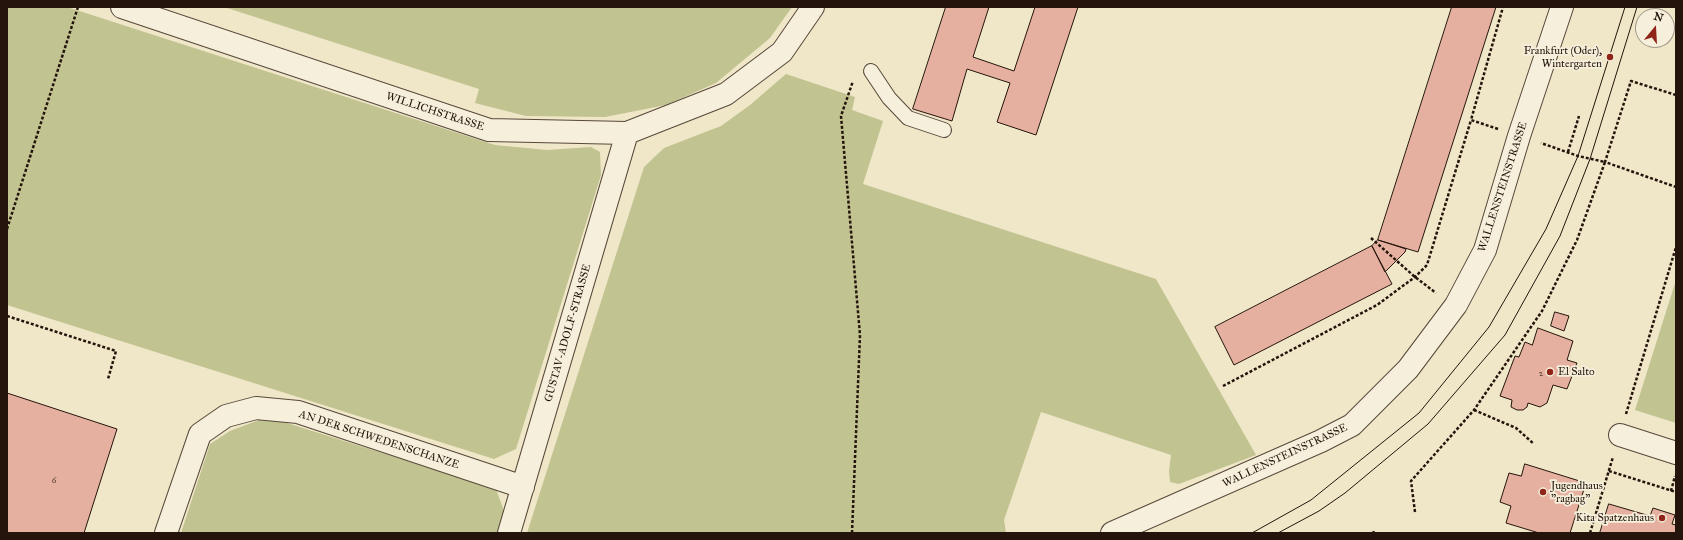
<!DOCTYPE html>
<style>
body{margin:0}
#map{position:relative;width:1683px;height:540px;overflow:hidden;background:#f0e6c8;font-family:"IM FELL Great Primer",serif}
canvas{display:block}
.frame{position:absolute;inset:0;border:8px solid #24140b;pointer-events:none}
.north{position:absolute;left:1635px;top:8px;width:40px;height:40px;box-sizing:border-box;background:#f5efdb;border:1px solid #a19788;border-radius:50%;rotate:18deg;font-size:11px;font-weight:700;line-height:16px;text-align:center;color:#24140b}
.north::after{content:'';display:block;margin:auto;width:14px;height:18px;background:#8f2418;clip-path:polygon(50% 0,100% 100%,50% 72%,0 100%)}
</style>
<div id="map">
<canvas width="1683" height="540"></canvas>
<div class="frame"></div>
<div class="north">N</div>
</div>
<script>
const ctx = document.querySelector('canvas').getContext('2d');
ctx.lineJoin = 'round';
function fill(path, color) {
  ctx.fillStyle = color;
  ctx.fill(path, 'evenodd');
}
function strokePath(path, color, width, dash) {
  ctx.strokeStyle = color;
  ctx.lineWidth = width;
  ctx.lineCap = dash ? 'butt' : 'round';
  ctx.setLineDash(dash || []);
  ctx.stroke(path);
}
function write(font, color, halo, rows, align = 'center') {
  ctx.font = font + ' "IM FELL Great Primer",serif';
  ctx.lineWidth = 3.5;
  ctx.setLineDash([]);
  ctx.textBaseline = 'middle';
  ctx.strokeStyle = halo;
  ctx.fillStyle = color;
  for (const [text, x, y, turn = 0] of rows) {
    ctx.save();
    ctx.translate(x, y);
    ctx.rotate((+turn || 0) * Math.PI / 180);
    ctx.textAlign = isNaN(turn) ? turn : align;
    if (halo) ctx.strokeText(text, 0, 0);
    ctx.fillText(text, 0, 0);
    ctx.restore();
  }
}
const green = new Path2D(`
 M7 7H67L495 145 547 150 591 147 600 152 601 175 516 449 494 459 7 305Z
 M224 7H792L770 38 716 83 666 105 605 117 526 116 475 103 479 89Z
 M786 74 855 97 852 110 883 121 863 184 1156 279 1256 455 1179 484 1170 482 1169 471 1171 455 1041 412 1004 520 1006 533H527L644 167 664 148 721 126 750 105Z
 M1676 280V423L1635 410Z
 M259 420 284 422 496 489 504 511 497 533H181L210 444 230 431Z`);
const building = new Path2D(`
 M946 7H989L973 57 1014 71 1035 7H1078L1036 135 997 122 1010 83 967 69 952 121 913 109Z
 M1452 7H1496L1418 252 1378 240Z
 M1378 240 1406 249 1405 252 1385 272 1372 246Z
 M1372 246 1392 284 1234 365 1215 327Z
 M1555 312 1569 316 1564 331 1551 326Z
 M1538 328 1573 341 1567 360 1577 363 1567 389 1553 385 1547 403 1540 407 1528 403 1527 407 1523 410H1517L1511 407 1512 400 1500 396 1515 356 1519 357 1525 342 1532 345Z
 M7 393 117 429 84 533H7Z
 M1525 464 1586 483 1570 533H1539L1506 523 1511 506 1500 502 1509 473 1521 476Z
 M1609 504 1650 516 1653 508 1675 515 1672 524 1676 525V533H1600Z`);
const path = new Path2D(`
 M1676 95 1631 81 1605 162 1676 187
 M1498 129 1471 120 1503 7
 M1568 152 1579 116
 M7 229 78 7
 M1371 238 1415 277 1436 293
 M7 316 116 351 108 379
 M1223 386 1377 305 1415 277 1427 265 1471 120
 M1474 410 1516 428 1534 444
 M1626 414 1676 247
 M1609 471 1676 492
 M1671 491 1675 476
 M1415 512 1411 481 1474 410 1542 311 1577 240 1605 162 1578 156 1541 143
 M852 533 860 335 841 116 853 81
 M1372 533 1375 532
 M1590 533 1613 457`);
const lane = new Path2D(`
 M871 71 889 98 908 118 944 130`);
const street = new Path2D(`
 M122 7 489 130 627 133 726 94 782 52 813 7
 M1620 435 1676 453
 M166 533 200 434 226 416 256 408 298 412 523 487
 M509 533 627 133
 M1112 533 1321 441 1352 425 1408 369 1456 305 1485 250 1519 136 1562 7`);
const tram = new Path2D(`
 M1252 533 1311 500 1419 413 1489 327 1546 229 1578 156 1625 7
 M1278 533 1319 511 1345 493 1428 424 1505 335 1560 236 1590 159 1637 7`);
const markers = [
 [1610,57,4,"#8f2418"],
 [1550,372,4,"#8f2418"],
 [1543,492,4,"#8f2418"],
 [1662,518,4,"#8f2418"]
];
const numberNames = [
 ["2",1541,374],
 ["6",54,481]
];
const poiNames = [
 ["Frankfurt (Oder),",1602,51],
 ["Wintergarten",1602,64],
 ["El Salto",1558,372,"left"],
 ["Jugendhaus",1551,486,"left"],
 ["\"ragbag\"",1551,499,"left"],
 ["Kita Spatzenhaus",1654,518]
];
const streetNames = [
 ["WILLICHSTRASSE",435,112,18],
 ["WALLENSTEINSTRASSE",1503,187,-72],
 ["GUSTAV-ADOLF-STRASSE",568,333,-74],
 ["AN DER SCHWEDENSCHANZE",379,440,18],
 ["WALLENSTEINSTRASSE",1285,456,-25]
];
fill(green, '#c1c391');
fill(building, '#e6b0a0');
strokePath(building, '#24140b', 1);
strokePath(lane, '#57483a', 16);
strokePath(street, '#57483a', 24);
strokePath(path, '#24140b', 2.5, [3, 2]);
strokePath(lane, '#f5efdb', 14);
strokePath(street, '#f5efdb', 22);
strokePath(tram, '#24140b', 1);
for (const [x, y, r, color] of markers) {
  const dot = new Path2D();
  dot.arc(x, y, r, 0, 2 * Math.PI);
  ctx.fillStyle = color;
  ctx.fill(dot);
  strokePath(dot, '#f5efdb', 1.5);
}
write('9px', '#543b30', null, numberNames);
write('11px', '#24140b', '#f5efdb', poiNames, 'right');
write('11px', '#24140b', '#f5efdb', streetNames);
</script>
